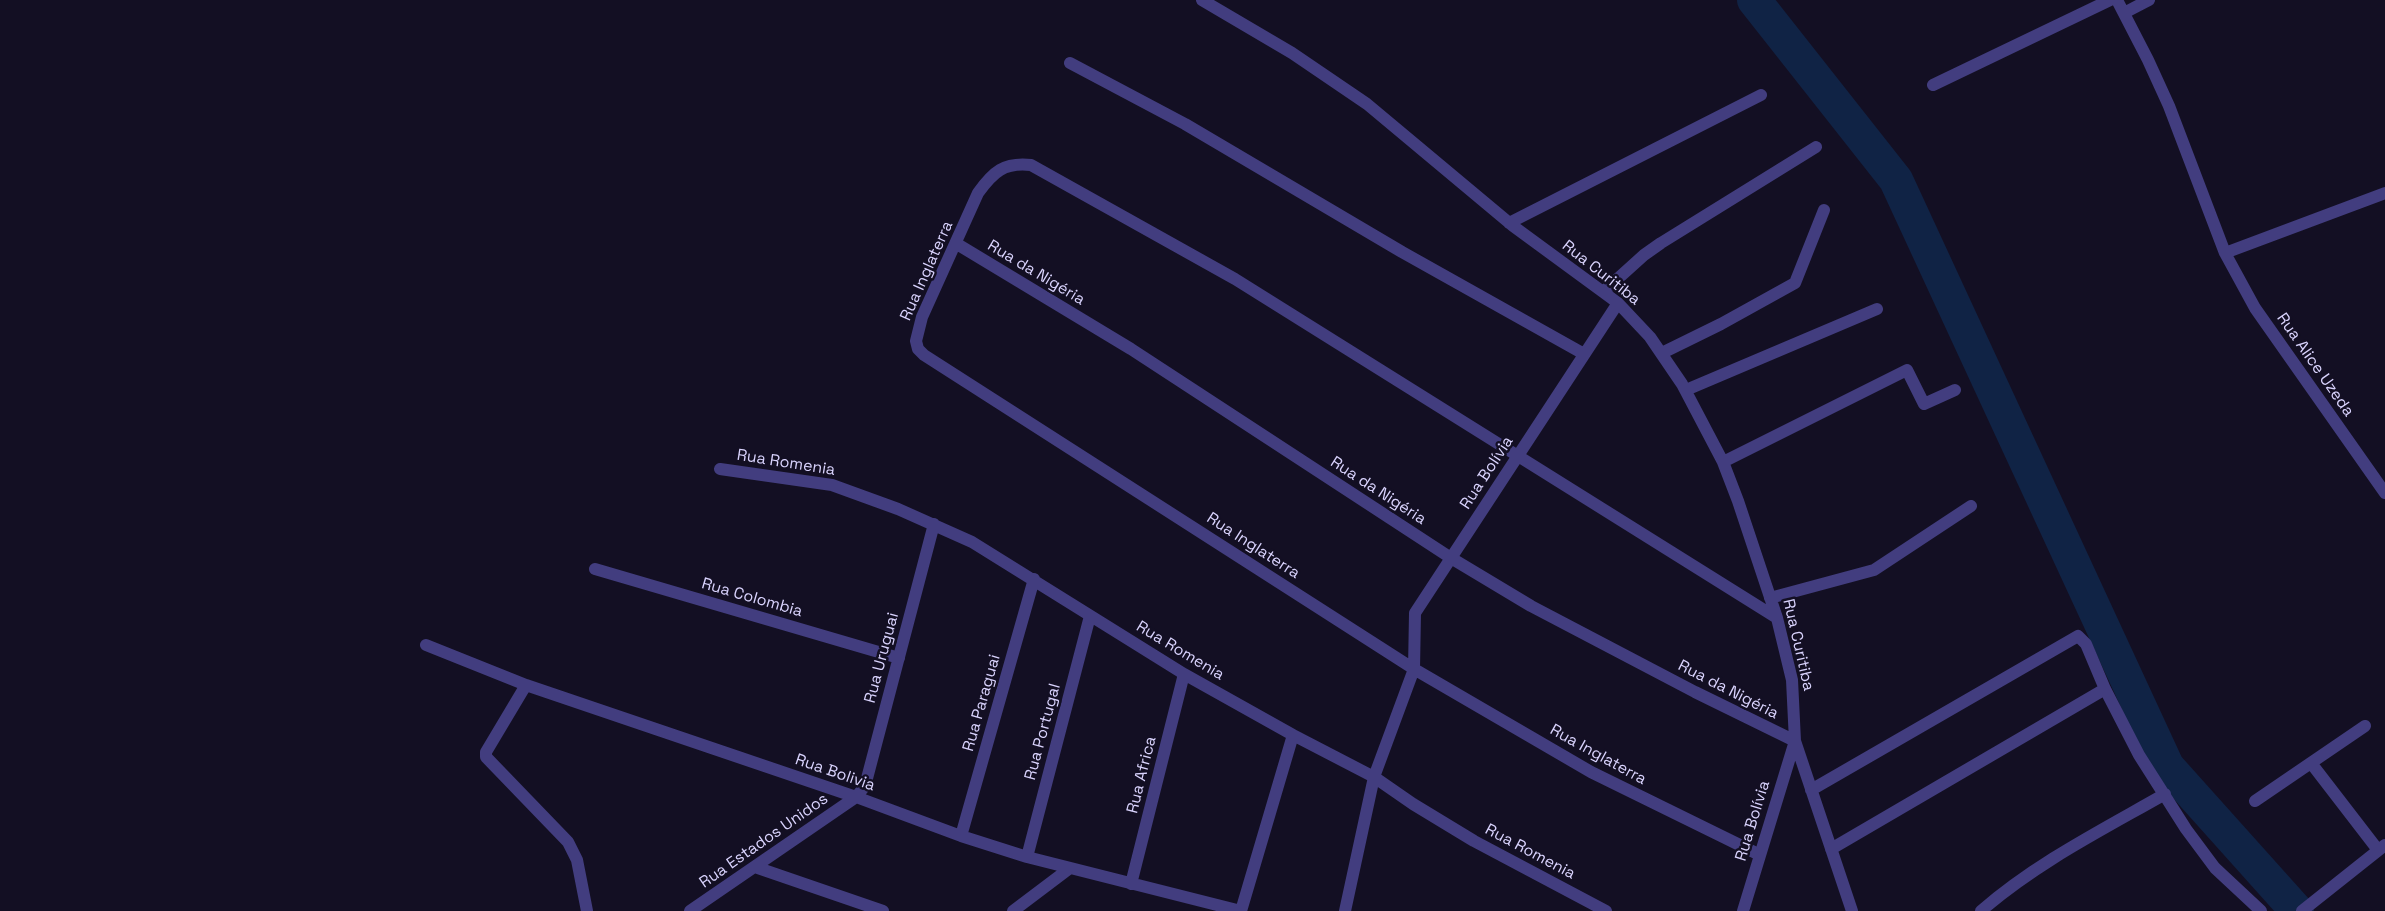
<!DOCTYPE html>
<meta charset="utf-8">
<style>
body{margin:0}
canvas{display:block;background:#130f23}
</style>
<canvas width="2385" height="911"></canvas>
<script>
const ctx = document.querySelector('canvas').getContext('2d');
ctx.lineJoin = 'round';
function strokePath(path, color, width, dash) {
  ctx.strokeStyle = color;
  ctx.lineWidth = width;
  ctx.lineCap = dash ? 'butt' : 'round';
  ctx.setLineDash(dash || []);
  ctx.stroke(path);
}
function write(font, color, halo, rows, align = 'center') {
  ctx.font = font + ' "Space Grotesk",sans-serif';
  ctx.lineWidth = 5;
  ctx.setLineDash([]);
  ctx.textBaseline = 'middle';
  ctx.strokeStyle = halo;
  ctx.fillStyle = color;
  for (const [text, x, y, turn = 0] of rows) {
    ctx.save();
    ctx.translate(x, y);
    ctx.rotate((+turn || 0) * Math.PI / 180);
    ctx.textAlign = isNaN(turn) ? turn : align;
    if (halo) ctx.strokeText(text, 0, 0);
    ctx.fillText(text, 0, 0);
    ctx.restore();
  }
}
const river = new Path2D(`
 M1754 0 1896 180 2167 766 2297 911`);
const street = new Path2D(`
 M1202 0 1292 53 1367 104 1513 226 1618 303 1650 337 1682 384 1723 462 1738 501 1777 618 1792 680 1795 741 1743 911
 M2117 0 2148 60 2169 106 2225 253 2385 193
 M2124 13 2149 0
 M1070 63 1185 124 1402 252 1584 354
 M1933 85 2110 0
 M1509 223 1761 95
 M957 244 1131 349 1451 558 1531 606 1695 692 1795 741
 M2225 253 2255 308 2385 493
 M1603 292 1644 255 1661 243 1816 147
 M1662 353 1721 324 1795 283 1824 210
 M1686 390 1877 309
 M1723 462 1907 370 1924 404 1955 390
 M720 469 832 485 898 509 972 542 1184 674 1293 735 1374 777 1413 804 1474 841 1606 911
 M595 569 899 658
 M1770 598 1874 570 1971 506
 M426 645 526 685 856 797 961 836 1027 857 1241 911
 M526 685 486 752V757L568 842 577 860 587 911
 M1795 741 1852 911
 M2311 763 2378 850
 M1811 790 2078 636 2086 644 2105 689 2139 755 2186 829 2215 868 2261 911
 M2255 801 2365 726
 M961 836 1034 579
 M1831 849 2105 689
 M1760 855 1591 772 1414 669 924 355 918 349 916 341 922 317 978 193C993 172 1004 162 1031 165L1235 279 1777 618
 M1027 857 1090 616
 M755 867 883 911
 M1131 884 1184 674
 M690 911 856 797 865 786 934 524
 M1013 911 1070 868
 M1241 911 1293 735
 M1345 911 1374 777 1414 669 1415 613 1618 303
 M1981 911C2036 863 2102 830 2165 794
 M2302 911 2385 845`);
const streetNames = [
 ["Rua Inglaterra",927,271,-66],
 ["Rua da Nigéria",1036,273,31],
 ["Rua Curitiba",1601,273,38],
 ["Rua Alice Uzeda",2315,365,55],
 ["Rua Romenia",786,463,9],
 ["Rua Bolívia",1487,473,-57],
 ["Rua da Nigéria",1378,491,33],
 ["Rua Inglaterra",1253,546,33],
 ["Rua Colombia",752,598,16],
 ["Rua Curitiba",1798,645,77],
 ["Rua Romenia",1180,651,31],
 ["Rua Uruguai",882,658,-75],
 ["Rua da Nigéria",1728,690,27],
 ["Rua Paraguai",982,703,-74],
 ["Rua Portugal",1043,732,-75],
 ["Rua Inglaterra",1598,755,29],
 ["Rua Bolivia",835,773,19],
 ["Rua Africa",1142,775,-76],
 ["Rua Bolívia",1753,821,-73],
 ["Rua Estados Unidos",764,841,-35],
 ["Rua Romenia",1530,852,28]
];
strokePath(river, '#102345', 34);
strokePath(street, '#423d7f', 12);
write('16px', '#d9d3fd', '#130f23', streetNames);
</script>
